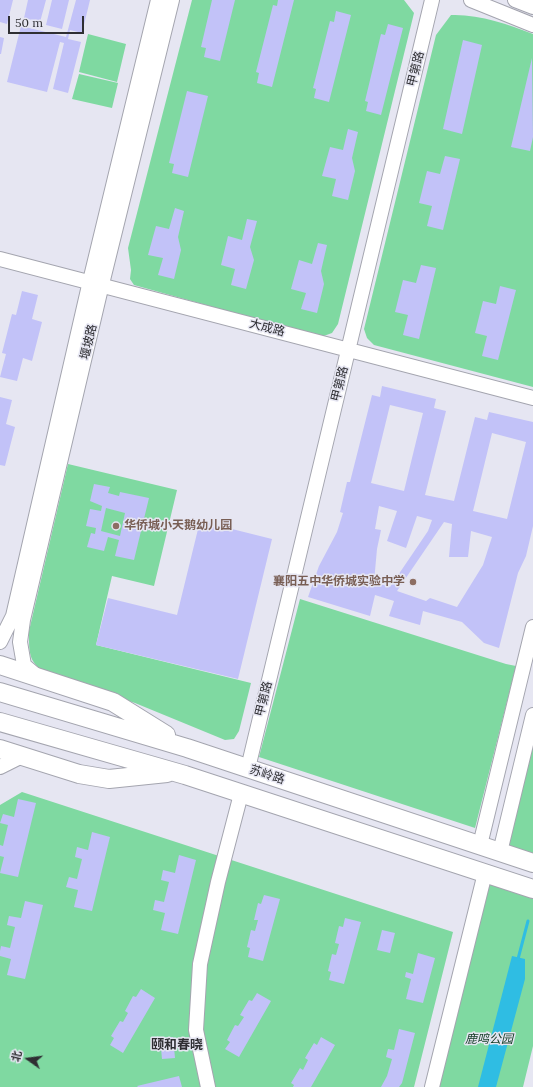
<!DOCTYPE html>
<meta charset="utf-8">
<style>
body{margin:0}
#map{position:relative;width:533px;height:1087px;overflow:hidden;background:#e6e6f2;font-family:Lora,"Noto Sans SC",serif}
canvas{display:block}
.north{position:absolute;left:8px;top:1039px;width:40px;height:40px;-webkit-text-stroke:3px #e6e6f2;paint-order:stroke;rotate:284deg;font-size:11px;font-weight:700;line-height:16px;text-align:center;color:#2f2f33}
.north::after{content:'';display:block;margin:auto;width:14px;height:18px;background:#2f2f33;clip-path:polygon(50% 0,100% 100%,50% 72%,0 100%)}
.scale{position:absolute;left:8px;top:16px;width:76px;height:18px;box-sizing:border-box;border:2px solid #2f2f33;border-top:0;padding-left:5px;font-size:12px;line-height:14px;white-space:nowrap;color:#2f2f33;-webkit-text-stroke:3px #e6e6f2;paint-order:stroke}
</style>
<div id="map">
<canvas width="533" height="1087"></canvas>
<div class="north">北</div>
<div class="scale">50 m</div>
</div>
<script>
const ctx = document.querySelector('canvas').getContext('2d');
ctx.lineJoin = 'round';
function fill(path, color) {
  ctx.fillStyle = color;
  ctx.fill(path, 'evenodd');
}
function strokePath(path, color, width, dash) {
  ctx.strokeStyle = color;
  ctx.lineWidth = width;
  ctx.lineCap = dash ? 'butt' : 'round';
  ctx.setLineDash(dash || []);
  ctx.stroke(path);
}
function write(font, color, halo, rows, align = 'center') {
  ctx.font = font + ' Lora,"Noto Sans SC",serif';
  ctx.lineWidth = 3;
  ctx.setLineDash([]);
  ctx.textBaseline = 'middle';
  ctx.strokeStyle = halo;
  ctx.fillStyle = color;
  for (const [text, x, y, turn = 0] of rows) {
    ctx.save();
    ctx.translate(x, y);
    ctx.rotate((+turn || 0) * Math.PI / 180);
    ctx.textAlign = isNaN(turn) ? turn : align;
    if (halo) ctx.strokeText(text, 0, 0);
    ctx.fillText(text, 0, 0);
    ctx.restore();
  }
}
const green = new Path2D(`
 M192 0H404L414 13 338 324 332 333 321 337 134 285 130 279 131 270 128 248Z
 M451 15C479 14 507 24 533 34V387L374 345 367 338 364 329 436 35Z
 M88 34 126 44 117 82 79 72Z
 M79 74 118 83 112 108 72 99Z
 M68 464 177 490 154 586 112 576 96 645 251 683 239 731 234 739 225 740 135 703 50 675C28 664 29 653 29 631Z
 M300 599 506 664 516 666 475 828 259 757Z
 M533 715V863L500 852Z
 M22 792 453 932 414 1087H0V805Z
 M485 873 533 889V1046L523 1087H432Z`);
const water = new Path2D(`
 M512 956 525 959V979L496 1087H478Z`);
const stream = new Path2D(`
 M518 959 528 921`);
const building = new Path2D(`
 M0 0H13L7 24 0 22Z
 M28 0H46L40 22 24 18Z
 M52 0H69L62 29 46 25Z
 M76 0H90L82 33 70 30 68 39 81 42 68 93 53 89 64 43 60 42 47 92 7 82 21 26 66 37Z
 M212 0H235L220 61 204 57 206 48 201 47Z
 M278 0H294L272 87 257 83 259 73 256 72 273 5 277 6Z
 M336 11 351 15 329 102 314 98 316 89 313 88 330 21 334 22Z
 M388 24 403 28 381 115 366 111 368 102 365 101 381 34 385 35Z
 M0 37 4 38 1 54H0Z
 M463 40 482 45 462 134 443 129Z
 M532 58 533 137 530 151 511 147Z
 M187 91 208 96 188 177 172 173 174 164 169 163Z
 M348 129 358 132 352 158 355 171 348 200 332 196 336 179 322 176 330 147 343 150Z
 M445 156 460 159 443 230 427 226 432 206 419 203 427 171 440 174Z
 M175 208 184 211 178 237 181 250 174 279 158 275 163 258 148 255 156 226 169 229Z
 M247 219 257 221 250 247 254 260 246 289 231 285 235 269 221 265 228 236 242 240Z
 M318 243 327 245 321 271 324 284 317 313 301 309 306 293 291 289 299 260 312 264Z
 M421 265 436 268 419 339 403 335 408 315 395 312 403 280 416 283Z
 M500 286 516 290 498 360 482 356 487 336 475 333 483 301 496 304Z
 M22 291 38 295 32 319 42 322 32 361 23 358 17 381 0 377 6 354 2 353 12 314 16 315Z
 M382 386 436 399 434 408 446 411 425 495 454 501 475 417 487 420 489 412 533 422V526L526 556 518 573 499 648 484 643 462 622 423 611 420 625 389 616 394 601 375 595 370 616 308 597 319 566 337 532 343 513 340 512 347 482H350L372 395 380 397ZM390 405 423 413 404 491 371 483ZM492 433 526 442 507 519 473 511ZM379 506 397 511 387 541 406 548 417 516 432 520 428 531 390 587 374 582 377 549 381 530 375 529ZM444 522 452 524 449 557H468L471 531 492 537 483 565 457 607 430 598 426 601 397 591Z
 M0 397 12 400 6 424 15 427 5 466 0 465Z
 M94 484 110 487 108 493 119 496 120 492 149 498 134 560 115 556 119 540 108 537 104 551 87 547 91 533 95 534 96 528 86 526 90 509 101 511 102 506 90 501ZM106 508 125 513 120 536 101 531Z
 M200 521 272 539 238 679 96 645 108 598 177 615Z
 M18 799 36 803 18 877 0 873 4 857 0 856V845L3 846 8 825 0 823 3 814 14 817Z
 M92 832 110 837 92 911 74 907 78 890 66 887 69 877 77 879 82 859 75 857 77 847 88 850Z
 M179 855 196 860 178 934 161 930 165 913 153 910 155 900 164 902 169 882 161 880 163 870 175 873Z
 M264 895 280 899 263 961 248 957 250 948 247 947 251 930 255 931 258 920H254L258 903 261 904Z
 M25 901 43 905 25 979 7 975 11 959 0 956V951L1 946 10 948 15 927 7 925 9 916 21 918Z
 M345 918 361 922 344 984 329 980 331 972 328 971 332 954 336 955 339 944 335 943 339 926 343 927Z
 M382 930 395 933 390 953 377 950Z
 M418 953 435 958 423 1003 406 999 411 979 405 977 406 972 413 974Z
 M141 989 155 998 123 1053 110 1045 114 1038 111 1036 120 1021 123 1022 128 1013 125 1011 133 996 136 997Z
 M257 993 271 1001 239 1057 225 1049 230 1042 227 1040 235 1025 238 1026 244 1017 240 1015 249 1000 252 1001Z
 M399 1029 415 1033 402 1083 399 1087H381L387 1076 392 1059 386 1057 388 1049 394 1050Z
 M173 1037 175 1058 162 1059 160 1038Z
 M321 1037 335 1045 311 1087H293L294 1085 291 1083 300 1068 303 1070 308 1060 305 1058 314 1043 317 1045Z
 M179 1076 182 1087H138L137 1086Z`);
const minor = new Path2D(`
 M471 0 533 25
 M515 0 533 7
 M0 259 533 398
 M0 642 13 616 90 281 158 0
 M37 676 24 665 20 642 23 620 102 284 172 0
 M0 767 22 756
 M248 768 432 0
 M480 845 533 627
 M500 852 533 715
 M208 1087 196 1030 200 964 218 882 241 794
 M432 1087 485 873`);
const major = new Path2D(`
 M0 665 113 702 166 735
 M0 692 187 748 533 863
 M0 722 185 775 533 889
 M0 749 79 774 109 779 167 773`);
const markers = [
 [116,526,4,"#8d6e63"],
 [413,582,4,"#8d6e63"]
];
const streetNames = [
 ["甲第路",416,69,-76],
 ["大成路",267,328,15],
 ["堰坡路",89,342,-77],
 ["甲第路",340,384,-76],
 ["甲第路",264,699,-76],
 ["苏岭路",267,775,18]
];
const educationNames = [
 ["华侨城小天鹅幼儿园",124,526],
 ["襄阳五中华侨城实验中学",405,582,"right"]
];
const parkNames = [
 ["鹿鸣公园",489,1040]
];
const neighbourhoodNames = [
 ["颐和春晓",177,1045]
];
fill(green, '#7fd9a1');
fill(water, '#2fbde3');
strokePath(stream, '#2fbde3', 3);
fill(building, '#c2c2f8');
strokePath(minor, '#a4a5af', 16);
strokePath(major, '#a4a5af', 20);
strokePath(minor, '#fff', 14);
strokePath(major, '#fff', 18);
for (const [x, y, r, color] of markers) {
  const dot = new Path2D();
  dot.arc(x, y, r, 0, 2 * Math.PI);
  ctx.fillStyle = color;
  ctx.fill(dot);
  strokePath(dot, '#e6e6f2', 1.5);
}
write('12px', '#2f2f33', '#e6e6f2', streetNames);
write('bold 12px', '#785e54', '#e6e6f2', educationNames, 'left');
write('italic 12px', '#123b24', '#e6e6f2', parkNames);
write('bold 13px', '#2f2f33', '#e6e6f2', neighbourhoodNames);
</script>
